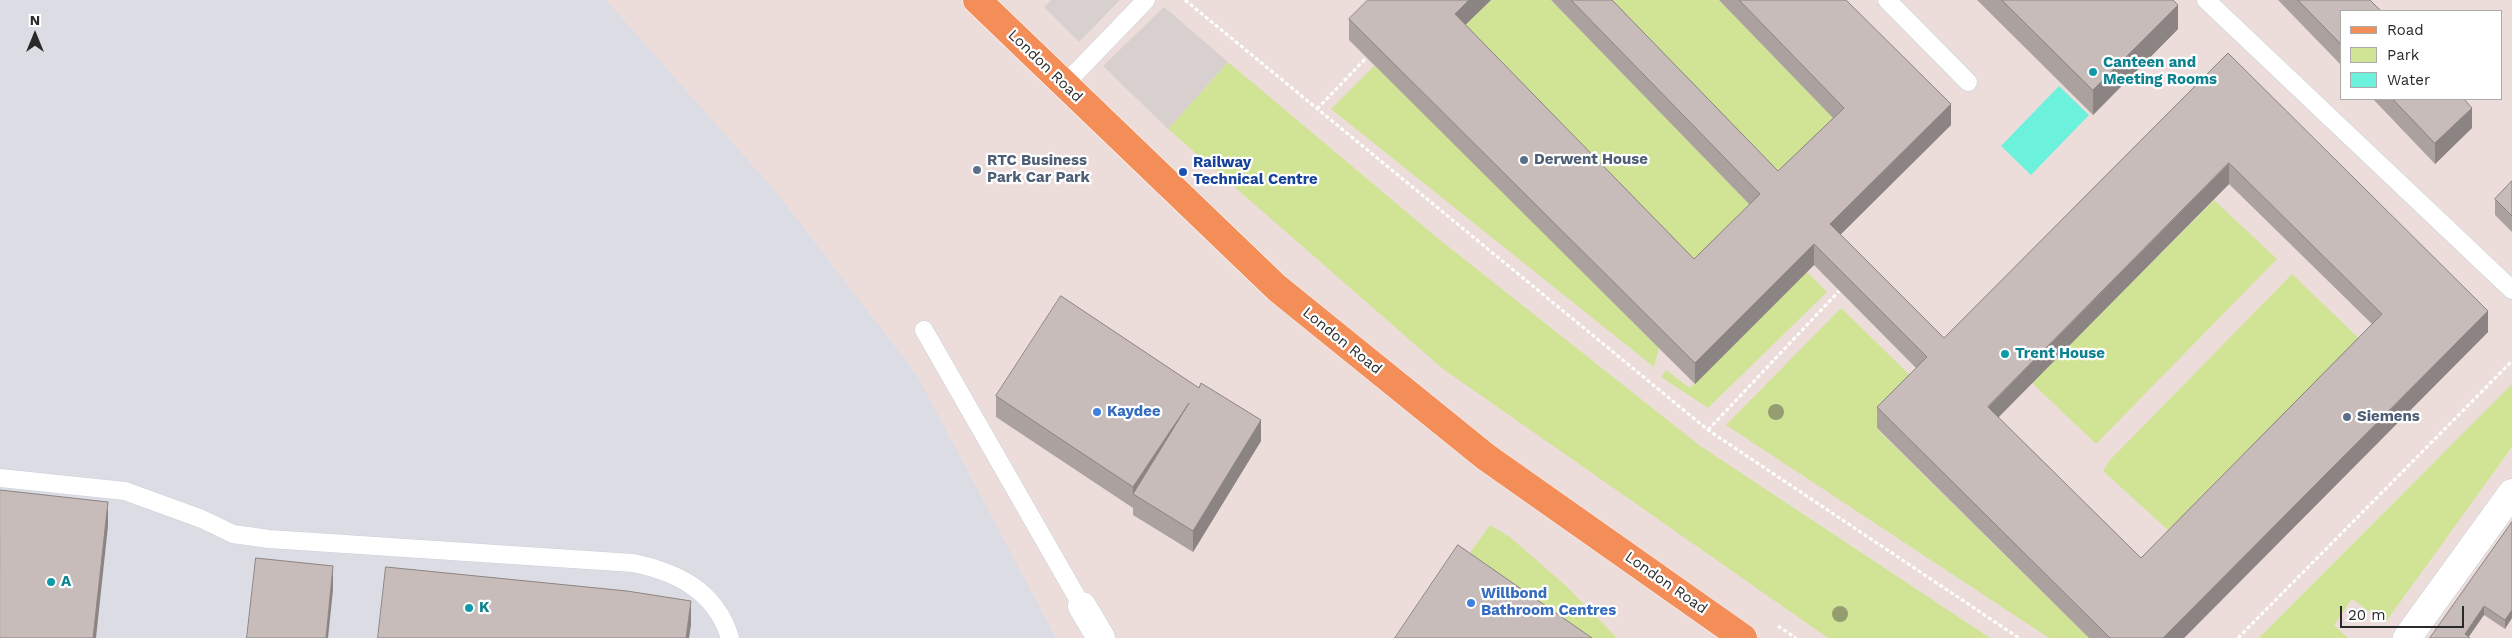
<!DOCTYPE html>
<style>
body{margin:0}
#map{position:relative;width:2512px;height:638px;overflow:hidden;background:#ecdddb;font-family:"Work Sans",sans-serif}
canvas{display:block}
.legend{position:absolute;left:2340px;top:10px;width:162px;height:90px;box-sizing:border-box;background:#fff;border:1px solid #aaa;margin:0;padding:6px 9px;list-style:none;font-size:15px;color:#2a2a2a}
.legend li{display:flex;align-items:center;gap:10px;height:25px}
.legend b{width:25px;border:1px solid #aaa}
.north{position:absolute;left:10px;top:10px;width:50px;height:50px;-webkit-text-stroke:4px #fff;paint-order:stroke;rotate:0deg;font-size:14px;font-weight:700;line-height:20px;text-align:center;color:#2a2a2a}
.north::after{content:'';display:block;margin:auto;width:18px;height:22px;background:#2a2a2a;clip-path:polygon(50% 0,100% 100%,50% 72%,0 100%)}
.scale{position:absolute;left:2340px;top:606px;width:124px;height:22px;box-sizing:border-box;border:2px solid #2a2a2a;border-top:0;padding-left:6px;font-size:15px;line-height:18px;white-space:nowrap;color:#2a2a2a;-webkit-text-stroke:4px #fff;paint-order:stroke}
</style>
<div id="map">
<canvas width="2512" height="638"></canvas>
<ul class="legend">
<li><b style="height:6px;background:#f38e59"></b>Road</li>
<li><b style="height:14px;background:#d1e496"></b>Park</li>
<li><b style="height:14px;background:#6bf1dc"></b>Water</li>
</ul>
<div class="north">N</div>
<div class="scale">20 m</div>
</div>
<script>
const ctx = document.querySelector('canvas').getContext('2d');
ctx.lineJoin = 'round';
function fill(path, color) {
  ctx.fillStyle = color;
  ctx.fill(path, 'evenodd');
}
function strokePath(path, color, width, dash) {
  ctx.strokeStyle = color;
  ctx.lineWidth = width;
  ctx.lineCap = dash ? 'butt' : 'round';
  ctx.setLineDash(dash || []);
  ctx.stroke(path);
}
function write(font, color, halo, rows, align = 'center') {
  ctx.font = font + ' "Work Sans",sans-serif';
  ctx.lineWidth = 4.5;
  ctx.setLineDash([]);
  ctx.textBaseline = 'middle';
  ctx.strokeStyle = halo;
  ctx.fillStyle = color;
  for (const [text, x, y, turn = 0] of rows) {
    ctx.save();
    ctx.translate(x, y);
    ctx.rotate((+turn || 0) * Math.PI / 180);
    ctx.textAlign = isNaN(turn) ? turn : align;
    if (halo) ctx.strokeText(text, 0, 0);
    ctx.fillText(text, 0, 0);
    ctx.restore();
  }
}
const industrial = new Path2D(`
 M0 0H606L777 193 917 375 1056 638H0Z`);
const green = new Path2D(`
 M1491 0H1551L1760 215 1694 280 1455 35Z
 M1591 0H1719L1844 129 1778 192Z
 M1228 62 1440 240 1699 445 1990 638H1828L1443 369 1168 129Z
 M1375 65 1659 348 1654 367 1331 109Z
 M2214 200 2277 259 2096 444 2032 383Z
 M1807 272 1827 292 1708 408 1661 377 1666 370 1690 388Z
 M2292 274 2369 348 2179 540 2103 471 2109 461Z
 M1841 308 1920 385 1877 429 2089 638H2049L1726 425Z
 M2512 384V447L2385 623 2352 599 2334 625 2348 638H2259Z
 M1490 525 1510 537 1565 585 1617 638H1557L1458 569Z`);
const plaza = new Path2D(`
 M1051 0H1120L1079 42 1044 7Z
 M1164 7 1228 62 1168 129 1103 66Z`);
const water = new Path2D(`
 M2059 86 2089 115 2031 175 2001 146Z`);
const path = new Path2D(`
 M1185 0 1708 430 2019 638
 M1317 109 1367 57
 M1708 430 1839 291
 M1778 626 1796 638
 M2238 638 2512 361`);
const service = new Path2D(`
 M1887 0 1968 82
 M2206 0 2512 290
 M1065 84 1146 0
 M924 330 1082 606
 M0 478 125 491 202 519 233 534 269 539 633 563C677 572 716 591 730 638`);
const minor = new Path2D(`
 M1082 606 1101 638
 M2407 638 2512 493`);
const primary = new Path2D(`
 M977 0 1277 288 1486 457 1743 638`);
const trees = [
 [1776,412],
 [1840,614]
];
const wall = new Path2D(`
 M1491 0 1465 25 1694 259 1750 205 1551 0H1612L1778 171 1833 118 1719 0H1846L1951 125 1840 235 1944 338 2228 53 2488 332 2184 638H2089L1877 428V407L1916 368 1814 265 1695 384 1349 40V19ZM2229 184 2372 324 2141 558 1998 417Z
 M1977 0H2173L2178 29 2093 115Z
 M2278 0H2370L2341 11V65Z
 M2373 99H2464L2472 128 2435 164Z
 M2512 181V232L2495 215V199Z
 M996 396 1261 441 1193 552 1133 515V507V508L996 417Z
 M2512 522 2505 629 2484 615 2430 638Z`);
const shadedWall = new Path2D(`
 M1469 0H1491L1455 35V14Z
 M2178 5V29L2093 115V90Z
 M1951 104V125L1830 245V224Z
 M2472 108V128L2435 164V143Z
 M2229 163V184L1988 428V407Z
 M1814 244V265L1695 384V363Z
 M2488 311V332L2184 638H2163Z
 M1189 403 1133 494V508V487Z
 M1261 420V441L1193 552V531Z
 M108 502V526L96 638H93Z
 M333 566V590L328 638H326Z
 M691 601V625L689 638H686Z
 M2484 606V615L2468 638 2465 634Z
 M2512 610V618L2505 629V620Z`);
const building = new Path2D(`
 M1368 0H1469L1455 14 1694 259 1760 194 1571 0H1612L1778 171 1844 108 1739 0H1846L1951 104 1830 224 1944 338 2228 53 2488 311 2163 638H2110L1877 407 1927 357 1814 244 1695 363 1349 19ZM2229 163 2382 314 2141 558 1988 407Z
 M2002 0H2173L2178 5 2093 90Z
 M2298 0H2370L2381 11H2341V44Z
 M2393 99H2464L2472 108 2435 143Z
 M2512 181V216L2495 199Z
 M1061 296 1199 388 1201 383 1261 420 1193 531 1133 494 1189 403 1133 487 996 396Z
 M0 490 108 502 93 638H0Z
 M2512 522V610L2505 620 2484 606 2465 634 2470 638H2430Z
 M1458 545 1592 638H1395Z
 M256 558 333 566 326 638H247Z
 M386 567 627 591 691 601 686 638H378Z`);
const markers = [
 [2093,72,5,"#0f9aa8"],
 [1524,160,5,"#5c6f8a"],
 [977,170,5,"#5c6f8a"],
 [1183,172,5,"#1a4fb4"],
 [2005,354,5,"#0f9aa8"],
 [1097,412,5,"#3f7fe0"],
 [2347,417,5,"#5c6f8a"],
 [51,582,5,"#0f9aa8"],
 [1471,603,5,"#3f7fe0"],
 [469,608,5,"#0f9aa8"]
];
const cultureNames = [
 ["Canteen and",2103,63],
 ["Meeting Rooms",2103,80],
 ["Trent House",2015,354],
 ["A",61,582],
 ["K",479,608]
];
const streetNames = [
 ["London Road",1045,66,44],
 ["London Road",1342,341,39],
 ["London Road",1666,583,35]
];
const serviceNames = [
 ["Derwent House",1534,160],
 ["RTC Business",987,161],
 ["Park Car Park",987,178],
 ["Siemens",2357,417]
];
const transitNames = [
 ["Railway",1193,163],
 ["Technical Centre",1193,180]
];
const shopNames = [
 ["Kaydee",1107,412],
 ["Willbond",1481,594],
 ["Bathroom Centres",1481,611]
];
fill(industrial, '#dcdde4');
fill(green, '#d1e496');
fill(plaza, '#d8d0ce');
fill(water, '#6bf1dc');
strokePath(service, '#c6d1d8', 19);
strokePath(minor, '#c6d1d8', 29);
strokePath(primary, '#fff', 29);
strokePath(path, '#fff', 3, [4, 2.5]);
strokePath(service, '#fff', 18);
strokePath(minor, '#fff', 28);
strokePath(primary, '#f38e59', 28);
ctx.fillStyle = '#939d70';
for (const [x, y] of trees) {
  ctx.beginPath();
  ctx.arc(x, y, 8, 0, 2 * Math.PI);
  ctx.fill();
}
fill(wall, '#aba2a0');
fill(shadedWall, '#8b8482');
fill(building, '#c7bcba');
strokePath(building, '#8b8482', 1);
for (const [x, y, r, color] of markers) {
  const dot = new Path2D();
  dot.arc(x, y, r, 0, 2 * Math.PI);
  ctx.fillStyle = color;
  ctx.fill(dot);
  strokePath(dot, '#fff', 2);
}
write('bold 15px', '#0d838f', '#fff', cultureNames, 'left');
write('15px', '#2a2a2a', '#fff', streetNames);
write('bold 15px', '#4e5e75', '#fff', serviceNames, 'left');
write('bold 15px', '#164399', '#fff', transitNames, 'left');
write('bold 15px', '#366cbe', '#fff', shopNames, 'left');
</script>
